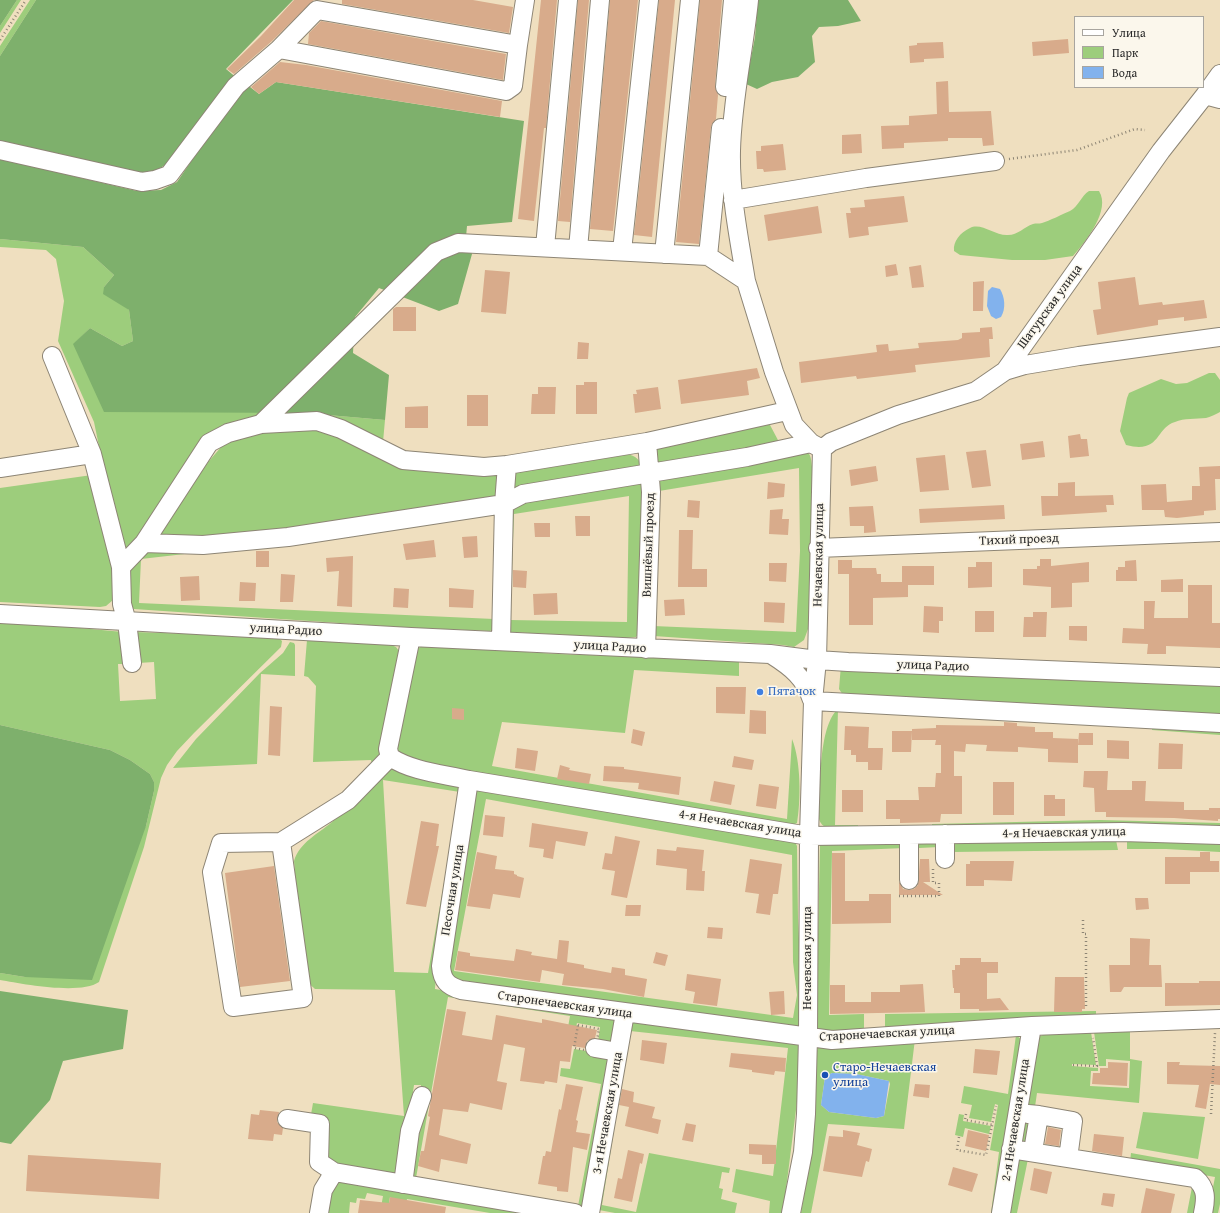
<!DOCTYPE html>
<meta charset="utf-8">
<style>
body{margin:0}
#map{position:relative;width:1220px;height:1213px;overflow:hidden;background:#efdfbf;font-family:"Gentium Book Plus",serif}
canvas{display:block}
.legend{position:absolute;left:1074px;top:16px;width:130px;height:72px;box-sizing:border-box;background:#fbf7ec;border:1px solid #a8a59f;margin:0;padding:5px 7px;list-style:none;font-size:12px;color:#2b2b2b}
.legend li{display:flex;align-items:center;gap:8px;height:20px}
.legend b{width:20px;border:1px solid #a8a59f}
</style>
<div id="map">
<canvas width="1220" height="1213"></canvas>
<ul class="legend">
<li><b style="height:5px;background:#fff"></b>Улица</li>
<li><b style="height:11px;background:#9dcd7c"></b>Парк</li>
<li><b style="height:11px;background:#82b2ed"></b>Вода</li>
</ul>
</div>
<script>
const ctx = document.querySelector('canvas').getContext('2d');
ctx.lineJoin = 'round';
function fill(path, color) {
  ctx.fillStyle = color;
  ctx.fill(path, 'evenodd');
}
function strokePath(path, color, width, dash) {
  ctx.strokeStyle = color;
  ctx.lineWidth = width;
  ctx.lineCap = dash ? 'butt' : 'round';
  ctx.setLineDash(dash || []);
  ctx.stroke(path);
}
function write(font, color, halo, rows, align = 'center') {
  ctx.font = font + ' "Gentium Book Plus",serif';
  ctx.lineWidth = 3;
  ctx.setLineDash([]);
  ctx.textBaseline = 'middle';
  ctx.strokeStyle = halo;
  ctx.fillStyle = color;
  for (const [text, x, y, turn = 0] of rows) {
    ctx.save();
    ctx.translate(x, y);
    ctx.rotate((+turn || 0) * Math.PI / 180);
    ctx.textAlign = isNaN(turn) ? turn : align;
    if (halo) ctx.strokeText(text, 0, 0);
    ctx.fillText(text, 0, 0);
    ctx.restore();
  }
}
const green = new Path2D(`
 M17 0H21L0 33V26Z
 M30 0H36L0 56V46Z
 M1089 191H1099C1111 210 1086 241 1073 256L1045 260H1012L960 255 954 251C953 241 960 233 970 228 981 222 995 236 1008 235 1018 235 1024 227 1033 224 1036 223 1039 224 1042 223 1049 221 1063 214 1070 211 1079 206 1081 196 1089 191Z
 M0 239 83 247 114 275 104 287 129 310 133 341 122 346 90 328 74 344 305 413 385 420 383 442 351 429 236 423 125 551 113 514 94 422 58 341 64 301 56 259 46 250 0 247Z
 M1209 373H1215L1220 380V412C1216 414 1210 417 1206 418 1196 419 1184 418 1175 422 1155 428 1161 454 1126 445L1120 431 1127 398 1129 393 1161 379 1176 384 1187 383Z
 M765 424 770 425 779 442 652 466 654 449Z
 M316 426 364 446 502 469 501 496 223 539H154L209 461 222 446 242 435Z
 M800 449C811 451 811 457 812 467L811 563 808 629 804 640 794 647 783 645 654 636 648 628 652 477ZM799 468 800 551 796 632 653 626 659 491Z
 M623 453C633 455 639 457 642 467L513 491 515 471Z
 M92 475 114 572 113 600 106 606 100 607 0 602V488Z
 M644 479 639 633 636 637 626 638 510 632 509 630 511 504ZM629 496 627 622 510 620 514 514Z
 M149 550 211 551 141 559 139 603 494 619 493 629 490 631 398 627 134 609 130 606 131 567Z
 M5 621 123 632 127 664H118L120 701 156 699 154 662 138 663 135 632 277 637 282 641 281 647 194 733 177 751 167 765 161 778 144 847 99 982C80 995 23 984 0 980V973L25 977 146 826 154 791V782L150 774 130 760 110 750 0 725V622Z
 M307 640 389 644 396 647 399 651 378 762 373 768 371 760 313 762 316 686 308 677 304 676Z
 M290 642 294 643 295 645V676L261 674 257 764 173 768 196 739 260 673 283 653Z
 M427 646 558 654 738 660 739 662V676L634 670 625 733 502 722 492 766 787 819 792 739C801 761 801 800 797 823L793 825 465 774 407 760 396 750 415 650 420 647Z
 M841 665 1220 684V718L843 695 839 689Z
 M838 709 835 825H858V829C845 829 823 834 819 819 820 792 818 726 838 709Z
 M1152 722 1220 726V735L1152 730Z
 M393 767 458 782 464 790 438 943 435 989 617 1019 587 1204 583 1208 577 1209 408 1179 407 1176 421 1085H414L401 1176 395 1177 338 1169 327 1162V1122L310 1120 313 1103 404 1116 395 990 315 989 305 980 303 972 294 861C300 842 318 834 332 822 344 812 356 802 366 791 374 781 379 769 393 767ZM383 780 460 792 428 973 394 972ZM448 997 570 1016 565 1044 572 1045 577 1023 600 1027 598 1042 609 1044 607 1054 574 1049 570 1069 561 1068 560 1076 601 1084 578 1206 416 1178Z
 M475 789 795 842 797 846 798 918 802 1000 800 1031 455 982 446 960ZM486 799 792 855 793 962 797 995 793 1018 454 971Z
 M1100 820 1220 823V829H932V824Z
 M1131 835 1220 838V852L1166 849H1127V842Z
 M940 837V847L919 848V838Z
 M951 837 1116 840 1118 850 952 852Z
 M906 838 905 848 832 851 829 1015 864 1014V1032L818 1034 816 1027 820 844Z
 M1096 1011V1020L885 1031V1014Z
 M626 1021 800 1041V1078L783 1213H769L770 1201 732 1192 736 1169 773 1176 788 1048 630 1031 602 1205 636 1212 649 1153 730 1168 729 1173 722 1172 719 1188 723 1189 721 1199 737 1203 735 1213H615L599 1210Z
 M1130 1030V1059L1142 1061 1139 1103 1037 1093 1029 1148 1198 1186 1196 1213H1187L1192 1187 1028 1159 1017 1213H1006L1038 1037 1043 1035 1091 1032 1096 1065 1072 1064V1066L1098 1068V1071H1091L1090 1086 1129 1088 1130 1061 1106 1059V1066H1099L1094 1032Z
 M1005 1033C1015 1033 1023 1037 1024 1048L998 1213H991L999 1152 990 1150 998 1105 995 1104 991 1122 969 1118 972 1105 961 1103 964 1086 1008 1094 1016 1035 915 1039 904 1129 828 1124 811 1213H801C811 1160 814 1107 816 1053L818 1048 824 1044ZM832 1073 856 1074 889 1081 890 1084 884 1116 876 1118 829 1112 821 1105 825 1077Z
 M1143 1112 1205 1117 1198 1159 1136 1148Z
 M959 1114 964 1115 963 1121 991 1126 989 1134 965 1128 963 1137 955 1135Z
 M1131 1153 1220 1169V1204L1218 1213H1208L1215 1177 1130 1162Z
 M337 1180 537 1213H490L407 1199 404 1213 390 1197 387 1213H380L383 1196 367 1193 365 1199 357 1198 356 1203 350 1202 349 1213H324Z`);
const forest = new Path2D(`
 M0 0H17L0 26Z
 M36 0H293L226 69 238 79 165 165 152 173 142 175 0 141V56Z
 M758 0H848L861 21 838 26 819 27 812 36 815 62 798 77 772 82 757 89 746 84 755 37Z
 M276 82 524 121 512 222 467 226 466 237 472 254 458 304 439 311 379 288 355 317 353 353 389 375 385 420 305 413 104 412 73 344 90 328 122 346 133 341 129 310 103 294 104 287 114 275 83 247 0 239V159L137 191 161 190 177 182 245 83 259 94Z
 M0 725 110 750 130 760 150 774 154 782V791L146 826 92 980 25 977 0 973Z
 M0 991 128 1010 123 1049 63 1061 50 1100 11 1144 0 1142Z`);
const water = new Path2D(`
 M992 287 1000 289C1005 297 1006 309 1001 317L996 319 991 316 987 306 988 291Z
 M832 1073 856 1074 889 1081 884 1116 876 1118 829 1112 821 1105 825 1077Z`);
const building = new Path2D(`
 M294 0H314L272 41 234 74 227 69 261 36Z
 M342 0H473L513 7 509 33 342 4Z
 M541 0H557L546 128H544L534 221 518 219Z
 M578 0H589L570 222 558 221Z
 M610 0H638L613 231 590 229Z
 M659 0H675L652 237 634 235Z
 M700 0H722L715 86 718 95 716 119 711 127 699 244 676 242Z
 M321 21 506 54 503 80 308 44 309 33Z
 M1068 39 1069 53 1033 56 1032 42Z
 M943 42 944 58 924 59V62L910 63 909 46 917 45V43Z
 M280 62 306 65 502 101 500 117 276 82 259 94 251 87Z
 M948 81 949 112 991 111 994 145 983 146 982 138H948V141L904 143V148L882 149 881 126 909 125V116L937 114 936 82Z
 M861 134 862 153 842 154V135Z
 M783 144 786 170 764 172 763 169H757L756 151H761V146Z
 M904 196 908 222 868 227 869 235 849 238 846 213H851L850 208 865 207 864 200Z
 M818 206 822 233 768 241 764 215Z
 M896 264 898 275 886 277 885 266Z
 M921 265 924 287 912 288 909 267Z
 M485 270 510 272 506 314 481 312Z
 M1135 277 1139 305 1162 302 1163 305 1204 300 1207 318 1184 321V317L1158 320V325L1097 335 1093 310 1101 309 1098 282Z
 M984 281 983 311H973V282Z
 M396 307H416V331H393V309Z
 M992 327 993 339H989L990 357 915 365 916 372 857 379 856 376 801 383 799 362 877 352 876 345 888 344 889 351 919 348 918 343 958 340 962 338V333L980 332V328Z
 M578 342 589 343 588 359H577Z
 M757 368 760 378 747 381 749 395 681 404 678 380Z
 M584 382H597V414H576V385H584Z
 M538 387H556L555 414H531L532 394H538Z
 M658 387 661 409 635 413 633 394H637L636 390Z
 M467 395H488V426H467Z
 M428 406V428H405V407Z
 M1080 434 1081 439H1087L1089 456 1070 458 1068 436Z
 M1043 441 1045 457 1022 460 1020 444Z
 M986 450 991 486 972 488 966 452Z
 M945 455 949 490 920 492 916 458Z
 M876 466 878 481 851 486 849 470Z
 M1220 466V479H1215L1216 510 1204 511V515L1177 518 1165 517 1164 510H1142L1141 485 1166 484 1167 502 1192 500V486H1200L1199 467Z
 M768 482 785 484 784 497 767 499Z
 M1075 482V496L1113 495 1114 505H1106L1107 512 1042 516 1041 496H1058V483Z
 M688 500 700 501 699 518 687 517Z
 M1004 505 1005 519 920 523 919 509Z
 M873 506 876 532 864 533V526H850L849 507Z
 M783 509 782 519H789L788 535 769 534 770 510Z
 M575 516H590V536H576Z
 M534 523H550V537H535Z
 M679 530H693L692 569H707V587H678Z
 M477 536 478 557 464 558 462 537Z
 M434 540 436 557 406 560 403 544Z
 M256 551H269V567H256Z
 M353 556 352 607 337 606 339 571 327 572 326 558Z
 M1040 559H1051V566L1089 562V582L1072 583V607L1051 608V587L1023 585V569H1037V566H1040Z
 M838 560H852V568H876L877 574H881V582H902V566H934V585H908V597L873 598V625H849V574H838Z
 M1136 560 1137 581H1116V570H1118V567H1125V561Z
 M976 562H992V587L968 588V567H976Z
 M769 563H787L786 582 769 581Z
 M513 570 527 571 526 588 513 587Z
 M281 574 295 575 293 602H280Z
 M199 576 200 600 181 601 180 577Z
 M1183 579V592H1161V580Z
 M240 582 256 583 255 601H239Z
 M1188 585H1212V623H1220V648L1166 646V654H1147L1148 644 1122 643 1123 628 1144 629V601H1155L1154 618H1188Z
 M394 588 409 589 408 608 393 607Z
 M449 588 474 590 473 608 449 607Z
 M557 593 558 614 534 615 533 594Z
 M684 599 685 615 665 616 664 600Z
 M764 602 785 603 784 623 764 622Z
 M924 606 943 607V621H939V633L923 632Z
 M975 611H994V632H975Z
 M1033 612H1047L1046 637H1023L1024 617H1033Z
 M1069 626H1087V641L1069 640Z
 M716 687H746L745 714 716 713Z
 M270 706 282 707 280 756 268 755Z
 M452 708 464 709V720L452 719Z
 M750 710 766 711V734L749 733Z
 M1004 722 1017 723V726L1035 727V732H1053V738L1078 739V763L1048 762V749L1018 747V752L986 751 987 745 966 744 965 752 954 751V776H962V814H941L940 822 900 823V819H886V800H919L918 787H935L936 773H941V745H935L936 740H912V729L936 728V725L1004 726Z
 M845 726 869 727 868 748H883L882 770H868V762H856V755H851V750H844Z
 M633 729 645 732 642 746 631 743Z
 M892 731H912L911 752H892Z
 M1079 733H1093V745H1078Z
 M1107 740 1129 741V759L1107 758Z
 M1159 743 1183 744 1182 769H1158Z
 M517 748 538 751 535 771 515 768Z
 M734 756 754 760 752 770 732 767Z
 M560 765 570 768 569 770 591 774 589 784 557 779Z
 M604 766 624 767V769L681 777 679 795 638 789 639 783 603 781Z
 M1084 771H1108L1107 790H1132V781H1146L1145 801 1184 802V810H1209V808H1220V819H1218V821L1174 818 1106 817V812H1095L1094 788 1083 787Z
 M714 781 735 785 731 805 710 801Z
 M993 782H1014V815H993Z
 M759 784 779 787 776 809 756 806Z
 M842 790H863V812H842Z
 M1044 795H1055V799H1065V816H1044Z
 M485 815 505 817 503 837 483 835Z
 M421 821 439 824 436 846H439L426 907 406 904Z
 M532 823 588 832 585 846 556 841 553 859 543 857 544 849 529 847Z
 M615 836 640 841 627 898 611 895 615 871 602 869 605 853 612 854Z
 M677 847 704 850 702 871H705L704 891 686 890 687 869 656 865 657 849 676 851Z
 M477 852 497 856 495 869 514 871V874L517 875V876L524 878 520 898 493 894 490 909 467 906Z
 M1200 852H1210V861H1219V872H1190V884H1165V857H1200Z
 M832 853H845V901H869V894H891V923L832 924Z
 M750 859 782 864 778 894H773L770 915 756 913 759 894 745 892Z
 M920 859H929L930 882H923L943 895H899V881L903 889 909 890 914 889 918 885Z
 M970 861H1014L1012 881 984 880V886H966V864H970Z
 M274 866 290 981 240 987 225 873Z
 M1135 898H1148L1149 909 1136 910Z
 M626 905H641L640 916H625Z
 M708 927 723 928 722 939 707 938Z
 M1130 938 1150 939 1149 965H1161L1162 987H1124L1121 992H1110L1109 965H1130Z
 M559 940 569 941 567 962 584 965V968L611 973 612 967 625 969V975L647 979 644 997 603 989 562 985 564 974 542 970 540 982 455 970 458 951 470 953V956L514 961 516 949 532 952 531 955 557 959Z
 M656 952 668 955 665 966 653 963Z
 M960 958H981V962H998V973H987V999L1000 998 1009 1010 979 1011V1009H960V993H954V988H953L952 970H955V965H960Z
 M687 974 721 979 717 1006 693 1003 695 992 685 990Z
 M1055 977H1084L1085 1009H1082V1012H1054Z
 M1199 981H1220V1005L1165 1006V983H1199Z
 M923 984 925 1012 830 1014V985H845V1002H871V992H900V985Z
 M784 991 785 1014 771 1015 769 992Z
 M447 1009 466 1012 462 1035 492 1040 496 1015 542 1023V1019L597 1030 595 1038 587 1041 585 1048 572 1046 570 1062 560 1061 557 1083 545 1081 544 1084 520 1081 525 1048 504 1044 497 1081 507 1083 502 1110 470 1103 468 1112 443 1109 439 1135 471 1144 467 1164 441 1159 439 1172 418 1166 421 1151H424L430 1117 428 1116Z
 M642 1040 667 1043 664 1064 640 1060Z
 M975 1049 1000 1051 997 1075 973 1073Z
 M731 1053 786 1058 785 1072 775 1071 774 1075 752 1072V1070L729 1067Z
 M1108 1062 1128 1063 1127 1086 1092 1084 1093 1073H1100V1068H1108Z
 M1167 1062H1180L1179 1065 1220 1066V1085L1210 1084 1206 1109 1195 1107 1199 1085 1167 1084Z
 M566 1084 583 1087 576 1120 578 1121 576 1132 590 1134 587 1150 573 1147 568 1192 557 1191V1187L538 1184 543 1156H545L546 1151 551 1152 559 1109 561 1110Z
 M915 1084 930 1085 929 1098 913 1096Z
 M622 1089 634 1092 633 1102 655 1107 652 1118 661 1120 658 1134 625 1126 629 1107 619 1105Z
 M260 1110 279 1112 277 1122 283 1128 282 1135 274 1134 273 1141 248 1139 251 1114 259 1115Z
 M686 1123 696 1125 693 1142 682 1140Z
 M1048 1127 1061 1130 1059 1146 1045 1144Z
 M843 1130 860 1133 857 1145 872 1149 869 1162 866 1161 862 1177 823 1171 829 1136 843 1137Z
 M968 1130 989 1135 986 1151 965 1146Z
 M1094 1134 1124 1137 1122 1156 1092 1151Z
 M749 1144 776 1145V1164H762V1155L749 1154Z
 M628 1150 644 1154 642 1164 640 1163 632 1202 614 1198 618 1178 622 1179Z
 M28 1155 161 1163 159 1199 26 1191Z
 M953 1167 978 1174 972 1192 948 1185Z
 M1034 1168 1052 1172 1047 1194 1030 1190Z
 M1146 1188 1175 1194 1171 1213H1141Z
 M1103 1193 1115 1194 1113 1207 1101 1205Z
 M390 1197 446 1207 445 1213H358L360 1200 389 1203Z`);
const path = new Path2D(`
 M0 40 26 0
 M1009 159 1077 150 1135 129 1145 130
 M899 896H939V883H933V868
 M1083 920V934H1086V1009
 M578 1025 599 1029 595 1052 574 1048Z
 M1073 1065 1097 1066 1093 1038
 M966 1114 965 1120 993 1125
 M1211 1114 1215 1033
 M959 1137 957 1150 986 1155 996 1106`);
const minor = new Path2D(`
 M279 49 506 91 513 86 518 45
 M725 87 733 0
 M1205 95 1220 74
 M0 150 142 182 155 180 169 175 236 86 279 49 317 10 518 45 525 0
 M733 200 866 178 995 161
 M545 247 568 0
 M578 249 600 0
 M622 251 649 0
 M664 254 690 0
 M708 256 721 128
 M746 281C739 238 730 195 731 151 732 100 744 51 749 0
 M52 356 92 454 121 567 122 604 127 622 132 663
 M1005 371 1025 365 1079 356 1220 337
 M261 424 436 252 458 243 708 256 746 281 774 372 794 425 811 443 822 449
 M822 449 831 442 898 415 976 391 1005 371 1161 151 1205 95 1220 99
 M0 468 92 454
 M144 543 209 443 228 433 261 424 317 421 341 429 403 460 484 467 507 465
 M818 548 1220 532
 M121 567 144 543 203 545 288 537 504 504 507 465 647 442 787 411
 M0 614 411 637 770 654 817 660 848 662 1220 677
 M411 637 388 749 390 757C413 772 444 774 469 780L809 836 1123 832 1220 835
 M501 641 504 504 523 494 747 457 811 443
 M646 649 651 492 647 442
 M772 655C791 667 805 678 812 700
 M813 701 1220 723
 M469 780 441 966C442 981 448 986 461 990L832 1040 1032 1026 1220 1019
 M945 834V859
 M281 842 303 998 233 1007 212 872 221 843 281 842 348 800 390 757
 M909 880V835
 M595 1048 618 1052
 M1028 1114 1039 1115 1034 1145
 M1039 1115 1073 1121 1069 1151
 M287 1119 320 1124 319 1162 334 1172 323 1190 319 1213
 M1011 1149 1195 1178C1207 1188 1206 1199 1203 1213
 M334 1172 575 1213
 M403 1184 410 1131 422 1096
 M590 1213 625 1013
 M791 1213 803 1152 806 1114 808 1037 809 836 813 701 817 660 822 449
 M1001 1213 1032 1026`);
const markers = [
 [760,692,4,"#3f7fe0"],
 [825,1075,4,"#1a4fb4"]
];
const streetNames = [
 ["Шатурская улица",1050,307,-54],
 ["Тихий проезд",1019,540,-2],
 ["Вишнёвый проезд",649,545,-88],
 ["Нечаевская улица",819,555,-89],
 ["улица Радио",286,630,3],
 ["улица Радио",610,647,3],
 ["улица Радио",933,666,2],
 ["4-я Нечаевская улица",740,824,9],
 ["4-я Нечаевская улица",1064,833,-1],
 ["Песочная улица",453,890,-81],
 ["Нечаевская улица",808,958,-90],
 ["Старонечаевская улица",565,1005,8],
 ["Старонечаевская улица",887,1034,-3],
 ["3-я Нечаевская улица",608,1113,-80],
 ["2-я Нечаевская улица",1016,1120,-81]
];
const shopNames = [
 ["Пятачок",768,692]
];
const transitNames = [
 ["Старо-Нечаевская",833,1068],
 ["улица",833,1083]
];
fill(green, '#9dcd7c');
fill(forest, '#7eb06c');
fill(water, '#82b2ed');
fill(building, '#d8ab8b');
strokePath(minor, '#8d8575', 20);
strokePath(path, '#8d8575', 2.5, [1, 3]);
strokePath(minor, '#fff', 18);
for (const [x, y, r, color] of markers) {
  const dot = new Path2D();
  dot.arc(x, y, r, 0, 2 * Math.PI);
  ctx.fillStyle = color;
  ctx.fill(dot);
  strokePath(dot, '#fbf7ec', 1.5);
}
write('13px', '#2b2b2b', '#fbf7ec', streetNames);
write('13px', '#366cbe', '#fbf7ec', shopNames, 'left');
write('13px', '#164399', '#fbf7ec', transitNames, 'left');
</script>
